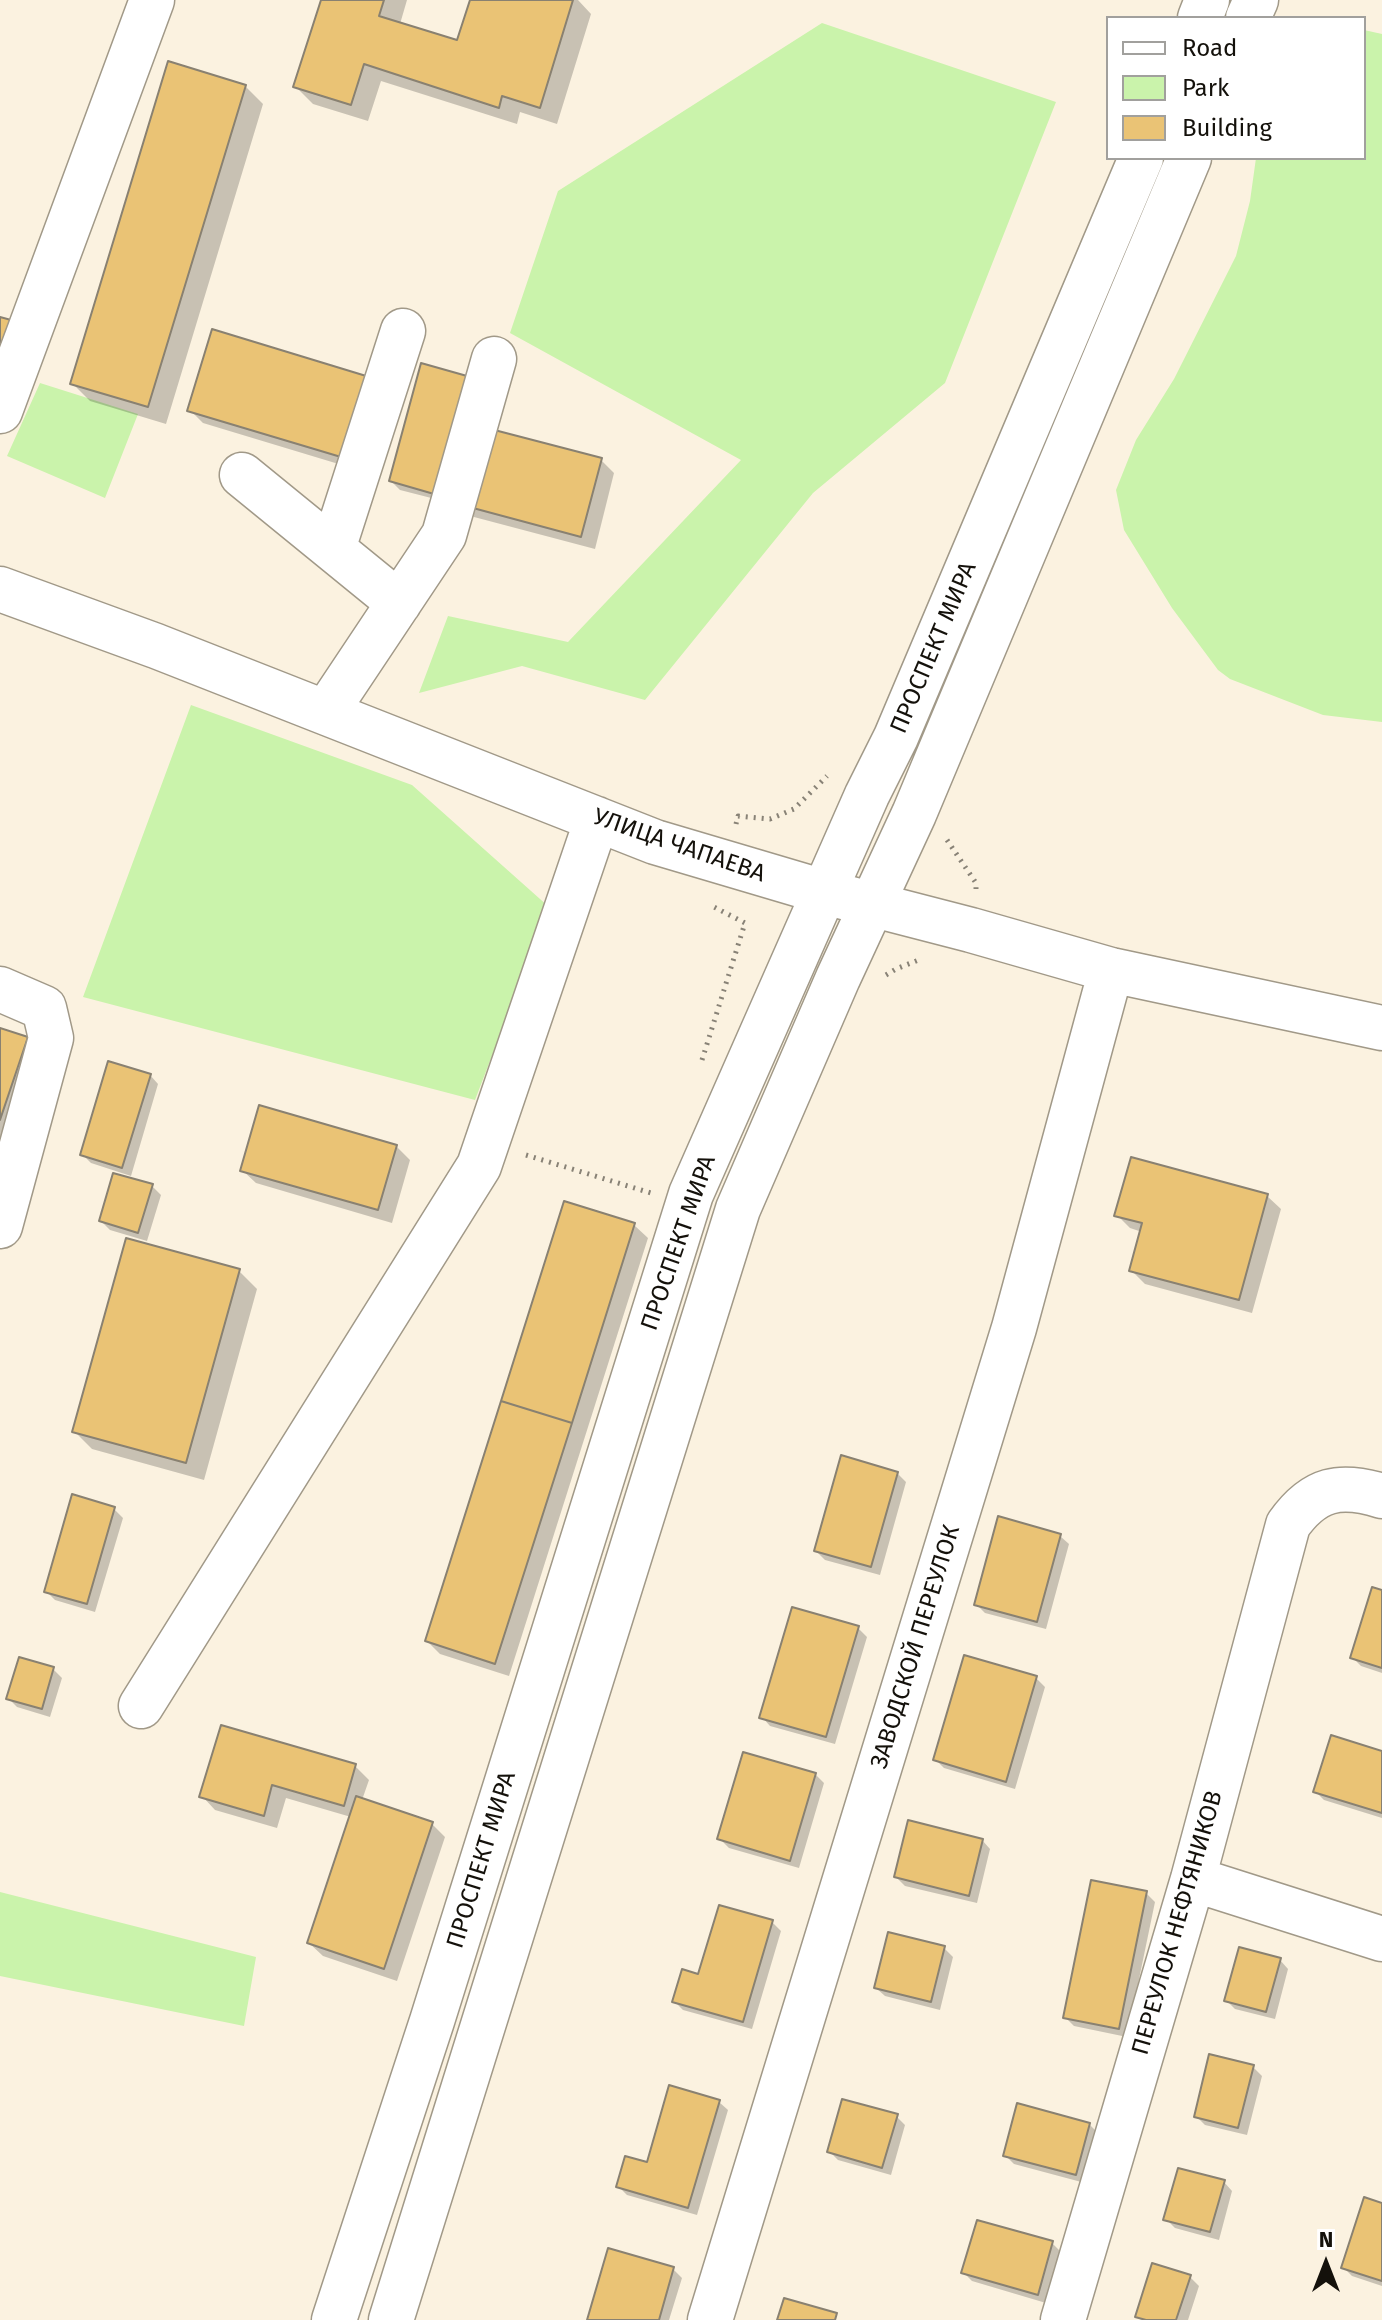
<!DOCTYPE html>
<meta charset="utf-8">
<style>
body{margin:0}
#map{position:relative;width:1382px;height:2320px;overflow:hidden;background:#fbf2e0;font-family:"Fira Sans",sans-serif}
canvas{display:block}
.legend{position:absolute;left:1106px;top:16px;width:260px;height:144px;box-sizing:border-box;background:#fff;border:2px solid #a1a09d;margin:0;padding:10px 14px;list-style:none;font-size:24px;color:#14110b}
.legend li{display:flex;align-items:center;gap:16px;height:40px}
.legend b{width:40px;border:2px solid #a1a09d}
.north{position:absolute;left:1286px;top:2224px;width:80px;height:80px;-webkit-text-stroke:6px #fff;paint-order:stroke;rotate:0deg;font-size:22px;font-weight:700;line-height:32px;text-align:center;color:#14110b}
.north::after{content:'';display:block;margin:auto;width:28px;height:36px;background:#14110b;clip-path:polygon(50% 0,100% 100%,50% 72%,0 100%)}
</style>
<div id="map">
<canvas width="1382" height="2320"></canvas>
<ul class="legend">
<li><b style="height:10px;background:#fff"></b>Road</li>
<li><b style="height:22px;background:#caf3ab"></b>Park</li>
<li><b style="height:22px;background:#eac375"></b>Building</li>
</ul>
<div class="north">N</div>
</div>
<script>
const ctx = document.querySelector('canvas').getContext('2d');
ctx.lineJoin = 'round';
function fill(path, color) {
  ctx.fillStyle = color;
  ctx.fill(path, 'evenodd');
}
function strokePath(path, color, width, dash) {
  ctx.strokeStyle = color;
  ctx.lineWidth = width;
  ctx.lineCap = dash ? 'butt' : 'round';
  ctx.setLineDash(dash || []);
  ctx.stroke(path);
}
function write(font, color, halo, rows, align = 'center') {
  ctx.font = font + ' "Fira Sans",sans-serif';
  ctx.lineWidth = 6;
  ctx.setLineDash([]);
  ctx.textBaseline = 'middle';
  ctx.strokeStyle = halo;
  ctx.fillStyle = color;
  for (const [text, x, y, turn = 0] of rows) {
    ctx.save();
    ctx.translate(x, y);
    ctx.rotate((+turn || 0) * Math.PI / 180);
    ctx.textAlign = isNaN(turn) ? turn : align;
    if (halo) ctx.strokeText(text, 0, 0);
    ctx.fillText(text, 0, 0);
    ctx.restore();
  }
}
const green = new Path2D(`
 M822 23 1056 102 945 383 813 493 645 700 522 666 419 693 448 616 568 642 741 460 510 333 558 191Z
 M1364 30 1382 34V722L1323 715 1230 679 1218 670 1172 608 1124 530 1116 490 1136 440 1174 379 1236 256 1250 201 1256 158H1364Z
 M40 383 138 414 105 498 7 456Z
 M191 705 412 785 549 907 475 1100 83 997Z
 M0 1892 256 1957 244 2026 0 1976Z`);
const shadow = new Path2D(`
 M323 0H407L400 24 459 43 472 0H578L591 14 557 124 520 112 517 124 381 81 368 121 313 104 295 86Z
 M245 86 263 104 166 424 90 401 72 383Z
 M213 332 365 472 203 423 190 410Z
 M466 377 443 501 400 490 391 481Z
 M601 460 614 473 595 549 474 517 461 504Z
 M0 1030 27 1039 44 1057 0 1190Z
 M150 1075 158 1084 131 1176 91 1163 82 1154Z
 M396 1146 410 1160 392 1223 256 1183 242 1170Z
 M152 1186 161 1195 147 1241 110 1230 101 1221Z
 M1267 1196 1281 1209 1252 1313 1145 1284 1131 1270 1142 1232 1130 1228 1117 1215Z
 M634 1225 648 1238 509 1676 440 1654 427 1641Z
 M239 1271 257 1289 204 1480 92 1449 74 1431Z
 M897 1473 906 1482 880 1575 825 1560 816 1551Z
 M114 1509 123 1518 95 1612 55 1600 46 1591Z
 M1060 1536 1069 1544 1046 1629 985 1613 976 1604Z
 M1382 1592V1673L1361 1666 1352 1657Z
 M858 1628 867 1637 835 1744 770 1726 762 1717Z
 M53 1669 62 1678 50 1717 17 1707 9 1699Z
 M1036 1678 1045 1687 1015 1789 944 1768 935 1759Z
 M1382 1753V1818L1324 1800 1315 1791Z
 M355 1766 369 1780 362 1800 432 1824 445 1837 397 1981 323 1956 309 1943 351 1817 286 1798 277 1828 215 1810 202 1796Z
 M815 1774 824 1783 799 1868 729 1848 720 1839Z
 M982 1840 990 1849 977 1903 905 1886 896 1877Z
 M1146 1893 1155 1902 1127 2037 1074 2026 1065 2017Z
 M772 1922 781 1931 752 2029 683 2010 674 2001Z
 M944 1948 953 1957 940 2010 885 1996 876 1988Z
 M1280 1960 1288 1969 1275 2019 1235 2009 1226 2000Z
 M1253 2067 1262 2076 1247 2135 1205 2125 1196 2116Z
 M719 2102 728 2110 697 2215 627 2195 618 2186 648 2164Z
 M896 2116 905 2125 891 2175 838 2160 829 2151Z
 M1089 2124 1098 2133 1085 2183 1014 2164 1005 2155Z
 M1224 2182 1232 2191 1219 2240 1175 2228 1166 2219Z
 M1382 2205V2286L1352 2276 1343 2267Z
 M1052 2243 1061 2252 1046 2303 972 2281 963 2272Z
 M673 2269 682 2278 669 2320H589Z
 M1190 2277 1199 2286 1188 2320H1141L1137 2316Z`);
const building = new Path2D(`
 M321 0H384L379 16 457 40 470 0H573L540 108 502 96 499 108 364 64 351 105 293 87Z
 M168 61 246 85 148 407 70 384Z
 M0 317 11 320 0 354Z
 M212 329 376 379 351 460 187 411Z
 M421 363 467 376 434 494 389 481Z
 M479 426 602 458 581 537 458 504Z
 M0 1028 28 1037 0 1120Z
 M108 1061 151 1074 122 1168 80 1155Z
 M259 1105 397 1145 378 1210 240 1171Z
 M1131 1157 1268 1194 1239 1300 1129 1271 1142 1223 1114 1216Z
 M113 1173 153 1184 138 1233 99 1221Z
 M564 1201 635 1223 572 1423 501 1401Z
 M126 1238 240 1269 186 1463 72 1432Z
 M501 1401 572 1423 495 1664 425 1641Z
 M841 1455 898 1472 871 1567 814 1551Z
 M72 1494 115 1507 87 1604 44 1592Z
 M998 1516 1061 1534 1037 1622 974 1605Z
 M1372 1587 1382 1590V1668L1350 1658Z
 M792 1607 859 1626 826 1737 759 1718Z
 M964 1655 1037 1676 1006 1782 933 1760Z
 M19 1657 54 1667 42 1709 6 1699Z
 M221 1725 356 1764 344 1806 272 1785 264 1816 199 1797Z
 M1331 1735 1382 1751V1813L1313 1792Z
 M743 1752 816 1773 790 1861 717 1839Z
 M356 1796 433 1822 384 1969 307 1943Z
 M908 1820 983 1839 969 1896 894 1877Z
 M1091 1880 1147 1891 1119 2029 1063 2018Z
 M719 1905 773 1920 743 2022 672 2002 682 1969 698 1974Z
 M888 1932 945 1946 931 2002 874 1988Z
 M1239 1947 1281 1958 1266 2012 1224 2001Z
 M1209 2054 1254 2065 1238 2128 1194 2117Z
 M669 2085 720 2100 688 2208 616 2187 625 2156 647 2162Z
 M842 2099 898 2114 882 2168 827 2152Z
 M1017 2103 1090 2123 1076 2175 1003 2156Z
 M1178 2168 1225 2180 1210 2232 1163 2220Z
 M1364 2197 1382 2203V2281L1341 2268Z
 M977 2220 1053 2241 1038 2295 961 2273Z
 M608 2248 674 2267 659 2320H587Z
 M1152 2263 1191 2275 1176 2320H1146L1135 2317Z
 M784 2298 837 2313 835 2320H777Z`);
const path = new Path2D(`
 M736 824 738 816 770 819 794 809 827 776
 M947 840 976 883V889
 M886 975 896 969 921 959
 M702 1060 745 923 714 907 715 903
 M526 1155 651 1193`);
const minor = new Path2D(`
 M0 411 152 0
 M242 475 399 603
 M333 549 403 331
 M0 589 156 646 655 842 824 892 971 930 1111 970 1382 1028
 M326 712 444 535 494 359
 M0 989 44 1008 51 1038 0 1226
 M141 1706 479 1166 597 819
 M1193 1879 1382 1939
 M710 2320 1014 1328 1111 970
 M1063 2320 1193 1879 1288 1525C1314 1488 1340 1483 1382 1496`);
const major = new Path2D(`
 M1200 18 1207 0
 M1248 18 1256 0
 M334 2320 432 2021 691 1194 867 795 896 737 1141 158
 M391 2320 738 1209 838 978 914 814 1189 158`);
const streetNames = [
 ["ПРОСПЕКТ МИРА",934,648,-67],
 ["УЛИЦА ЧАПАЕВА",679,846,19],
 ["ПРОСПЕКТ МИРА",679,1243,-71],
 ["ЗАВОДСКОЙ ПЕРЕУЛОК",916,1647,-73],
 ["ПРОСПЕКТ МИРА",482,1860,-73],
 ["ПЕРЕУЛОК НЕФТЯНИКОВ",1178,1923,-74]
];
fill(green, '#caf3ab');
fill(shadow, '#0003');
fill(building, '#eac375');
strokePath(building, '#898171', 2);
strokePath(minor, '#a19988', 47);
strokePath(major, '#a19988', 47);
strokePath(path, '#888276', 5, [2, 6]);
strokePath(minor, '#fff', 44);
strokePath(major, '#fff', 44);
write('24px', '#14110b', '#fff', streetNames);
</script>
